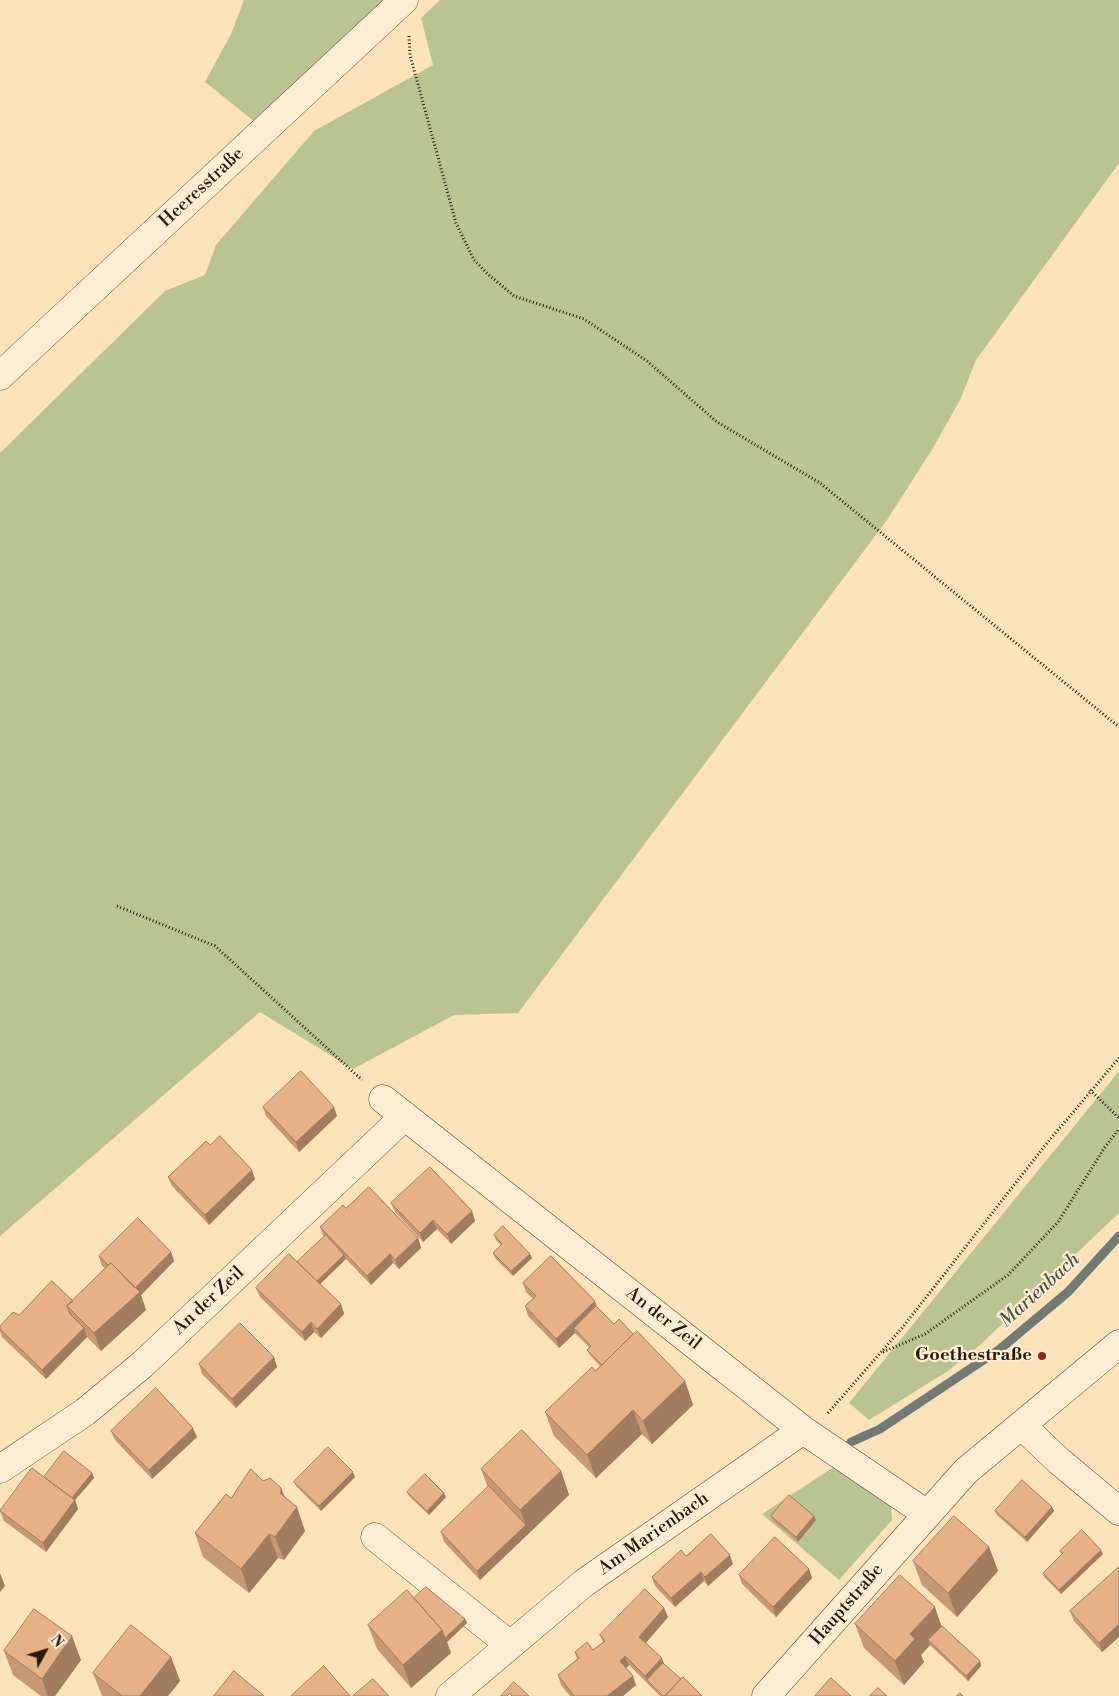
<!DOCTYPE html>
<meta charset="utf-8">
<style>
body{margin:0}
#map{position:relative;width:1119px;height:1696px;overflow:hidden;background:#fbe2b8;font-family:"Libre Bodoni",serif}
canvas{display:block}
.north{position:absolute;left:20px;top:1626px;width:50px;height:50px;-webkit-text-stroke:4px #fcecd1;paint-order:stroke;rotate:51deg;font-size:14px;font-weight:700;line-height:20px;text-align:center;color:#251a10}
.north::after{content:'';display:block;margin:auto;width:18px;height:22px;background:#251a10;clip-path:polygon(50% 0,100% 100%,50% 72%,0 100%)}
</style>
<div id="map">
<canvas width="1119" height="1696"></canvas>
<div class="north">N</div>
</div>
<script>
const ctx = document.querySelector('canvas').getContext('2d');
ctx.lineJoin = 'round';
function fill(path, color) {
  ctx.fillStyle = color;
  ctx.fill(path, 'evenodd');
}
function strokePath(path, color, width, dash) {
  ctx.strokeStyle = color;
  ctx.lineWidth = width;
  ctx.lineCap = dash ? 'butt' : 'round';
  ctx.setLineDash(dash || []);
  ctx.stroke(path);
}
function write(font, color, halo, rows, align = 'center') {
  ctx.font = font + ' "Libre Bodoni",serif';
  ctx.lineWidth = 4.5;
  ctx.setLineDash([]);
  ctx.textBaseline = 'middle';
  ctx.strokeStyle = halo;
  ctx.fillStyle = color;
  for (const [text, x, y, turn = 0] of rows) {
    ctx.save();
    ctx.translate(x, y);
    ctx.rotate((+turn || 0) * Math.PI / 180);
    ctx.textAlign = isNaN(turn) ? turn : align;
    if (halo) ctx.strokeText(text, 0, 0);
    ctx.fillText(text, 0, 0);
    ctx.restore();
  }
}
const green = new Path2D(`
 M244 0H383L255 122 205 82 231 34Z
 M440 0H1119V163L976 360 960 400 933 448 887 520 518 1013 454 1015 353 1069 260 1012 0 1236V453L165 291 205 275 216 245 314 131 433 65 421 18Z
 M1119 1071V1213L980 1345 948 1371 869 1420 849 1403Z
 M843 1461 890 1496 892 1520 839 1580 762 1514Z`);
const stream = new Path2D(`
 M851 1442 880 1429 1000 1349 1068 1292 1119 1236`);
const path = new Path2D(`
 M409 36 410 55 456 223 474 260 489 275 514 296 584 319 647 361 717 422 820 483 1119 727
 M117 906 215 946 362 1080
 M1090 1090 1119 1118
 M883 1352 925 1334 1008 1275 1058 1222 1105 1147 1119 1129
 M828 1413 902 1328 1047 1143 1119 1058`);
const minor = new Path2D(`
 M0 376 404 0
 M383 1099 803 1430 927 1514
 M1022 1426 1059 1461 1119 1511
 M0 1469 85 1412 143 1364 405 1116
 M375 1537 510 1645
 M450 1696 584 1583 803 1430
 M766 1696 966 1471 1119 1344`);
const wall = new Path2D(`
 M263 1107 337 1116 299 1152 266 1116Z
 M210 1145 255 1179 209 1225 172 1186 168 1177Z
 M391 1203 472 1211 475 1221 451 1244 437 1229 423 1242 395 1212Z
 M346 1208 418 1238 421 1248 399 1269 393 1263 371 1285 346 1259 320 1284 341 1304 344 1314 321 1338 314 1332 305 1341 260 1297 256 1288 297 1262 324 1237 320 1227Z
 M494 1235 530 1254 532 1258 513 1276 495 1258 493 1253 501 1245 496 1240Z
 M171 1252 174 1261 141 1295 146 1310 101 1351 87 1337 46 1379 2 1337 0 1331V1326L19 1315 73 1301 105 1268 102 1266 99 1256Z
 M523 1283 596 1306 614 1324 633 1334 685 1381 693 1405 652 1444 642 1434 596 1478 554 1436 545 1412 600 1366 589 1354 587 1350 589 1347 575 1333 559 1348 528 1316 525 1306 533 1299 526 1292Z
 M274 1357 277 1367 236 1408 202 1374 199 1364Z
 M111 1431 197 1437 152 1479 115 1440Z
 M481 1469 561 1471 569 1495 480 1580 444 1542 441 1532 488 1488Z
 M92 1473 94 1478 75 1500 78 1509 46 1552 4 1521 0 1511 44 1477Z
 M355 1477 321 1511 296 1486 294 1482Z
 M263 1481 281 1488 285 1497 305 1531 284 1560 278 1558 249 1593 203 1557 195 1533 231 1498Z
 M407 1492 446 1497 429 1515 409 1496Z
 M1052 1507 1054 1511 1027 1542 997 1515 995 1511Z
 M771 1516 816 1520 798 1542 773 1521Z
 M989 1547 998 1571 957 1617 922 1585 913 1561Z
 M1060 1551 1103 1554 1061 1594 1044 1577 1043 1573 1062 1555Z
 M686 1556 733 1564 708 1586 704 1581 675 1607 655 1586 652 1577Z
 M1119 1567V1637L1102 1652 1074 1621 1070 1611Z
 M809 1569 812 1578 776 1617 742 1584 739 1575Z
 M414 1598 465 1619 467 1623 447 1642 451 1653 411 1688 377 1649 368 1625Z
 M664 1608 668 1617 646 1643 663 1663 681 1679 702 1696H660L629 1665 626 1668 636 1685 623 1696H570L561 1685 558 1675 577 1659 575 1652 593 1650 603 1642 600 1635Z
 M855 1624 942 1626 980 1661 981 1666 968 1681 930 1645 921 1655 924 1662 904 1685 864 1648Z
 M4 1651 81 1660 55 1696H41L13 1675Z
 M171 1657 180 1681 168 1696H102L93 1673Z`);
const shadedWall = new Path2D(`
 M334 1107 337 1116 299 1152 296 1142Z
 M252 1170 255 1179 209 1225 205 1215Z
 M472 1211 475 1221 451 1244 447 1234Z
 M433 1220 437 1229 423 1242 420 1233Z
 M418 1238 421 1248 399 1269 395 1260Z
 M171 1252 174 1261 141 1295 146 1310 101 1351 94 1333 132 1290Z
 M390 1254 393 1263 371 1285 367 1276Z
 M530 1254 532 1258 513 1276 511 1271Z
 M344 1255 346 1259 317 1287 315 1283Z
 M595 1301 598 1311 574 1328 575 1333 559 1348 556 1339Z
 M341 1304 344 1314 321 1338 317 1329Z
 M311 1322 314 1332 305 1341 302 1332Z
 M84 1328 87 1337 46 1379 42 1370Z
 M274 1357 277 1367 236 1408 232 1399Z
 M685 1381 693 1405 652 1444 643 1421Z
 M633 1410 642 1434 596 1478 587 1455Z
 M193 1428 197 1437 152 1479 149 1470Z
 M561 1471 569 1495 480 1580 477 1571 526 1525 520 1510Z
 M353 1472 355 1477 321 1511 319 1506Z
 M92 1473 94 1478 75 1500 78 1509 46 1552 43 1543 70 1500Z
 M281 1488 290 1512 297 1507 305 1531 284 1560 275 1537Z
 M444 1493 446 1497 429 1515 427 1511Z
 M1052 1507 1054 1511 1027 1542 1025 1537Z
 M814 1516 816 1520 798 1542 796 1537Z
 M269 1534 278 1558 249 1593 241 1569Z
 M989 1547 998 1571 957 1617 948 1593Z
 M1101 1550 1103 1554 1061 1594 1059 1590Z
 M730 1555 733 1564 708 1586 705 1577Z
 M809 1569 812 1578 776 1617 773 1607Z
 M701 1572 704 1581 675 1607 671 1598Z
 M0 1573 5 1586 0 1592Z
 M935 1607 943 1631 928 1640 930 1645 921 1655 924 1662 904 1685 895 1661 910 1634Z
 M664 1608 668 1617 643 1646 639 1637Z
 M465 1619 467 1623 447 1642 451 1653 411 1688 403 1665 442 1630Z
 M1119 1624V1637L1102 1652 1099 1643Z
 M72 1636 81 1660 55 1696H48L42 1679Z
 M625 1656 629 1665 624 1670 620 1661Z
 M171 1657 180 1681 168 1696H140Z
 M662 1658 665 1667 647 1680 645 1676Z
 M980 1661 981 1666 968 1681 966 1676Z
 M633 1676 636 1685 623 1696H607Z`);
const building = new Path2D(`
 M301 1071 334 1107 296 1142 263 1107Z
 M220 1136 252 1170 205 1215 168 1177 206 1141 210 1145Z
 M430 1167 472 1211 447 1234 433 1220 420 1233 391 1203Z
 M369 1187 418 1238 395 1260 390 1254 367 1276 320 1227 343 1205 346 1208Z
 M138 1218 171 1252 135 1288 111 1263 108 1265 99 1256Z
 M503 1226 530 1254 511 1271 493 1253 502 1244 494 1235Z
 M326 1235 344 1255 317 1281 297 1262Z
 M289 1254 341 1304 317 1329 311 1322 302 1332 256 1288Z
 M551 1256 595 1301 556 1339 525 1306 536 1296 523 1283Z
 M111 1263 140 1292 94 1333 67 1306Z
 M52 1281 73 1301 67 1306 70 1314 84 1328 42 1370 0 1329V1326L13 1312 19 1315Z
 M596 1306 614 1324 619 1319 633 1334 602 1365 587 1350 591 1346 574 1328Z
 M240 1323 274 1357 232 1399 199 1364Z
 M637 1331 685 1381 643 1421 633 1410 587 1455 545 1412 592 1367 595 1371Z
 M156 1388 193 1428 149 1470 111 1431Z
 M522 1430 561 1471 520 1510 481 1469Z
 M328 1447 353 1472 319 1506 294 1482Z
 M64 1451 92 1473 72 1498 44 1477Z
 M32 1468 75 1500 43 1543 0 1511Z
 M251 1469 263 1481 270 1478 281 1488V1494L297 1507 275 1537 269 1534 241 1569 195 1533 226 1494 231 1498Z
 M425 1474 444 1493 427 1511 407 1492Z
 M1022 1480 1052 1507 1025 1537 995 1511Z
 M489 1486 526 1525 477 1571 441 1532Z
 M789 1495 814 1516 796 1537 771 1516Z
 M954 1516 989 1547 948 1593 913 1561Z
 M1082 1530 1101 1550 1059 1590 1043 1573 1063 1553 1060 1551Z
 M711 1534 730 1555 705 1577 701 1572 671 1598 652 1577 681 1550 686 1556Z
 M775 1537 809 1569 773 1607 739 1575Z
 M1119 1567V1624L1099 1643 1070 1611Z
 M900 1575 935 1607 910 1634 915 1639 895 1661 855 1624Z
 M426 1587 465 1619 445 1638 442 1630 414 1598Z
 M645 1589 664 1608 639 1637 662 1658 645 1676 625 1656 620 1661 633 1676 607 1696H574L558 1675 579 1658 575 1652 587 1642 593 1650 605 1641 600 1635Z
 M407 1590 442 1630 403 1665 368 1625Z
 M34 1609 72 1636 42 1679 4 1651Z
 M131 1625 171 1657 140 1696H122L93 1673Z
 M942 1626 980 1661 966 1676 928 1640Z
 M663 1663 681 1679 665 1696H663L647 1680Z
 M324 1666 350 1696H291Z
 M234 1671 264 1696H214Z
 M683 1677 702 1696H665Z
 M831 1678 851 1696H815Z
 M373 1679 389 1696H353Z
 M514 1682 529 1696H512L510 1693 507 1696H501Z
 M878 1688 887 1696H870Z
 M960 1693 963 1696H957Z`);
const markers = [
 [1042,1356,5,"#8f2418"]
];
const streetNames = [
 ["Heeresstraße",202,188,-43],
 ["An der Zeil",209,1301,-43],
 ["An der Zeil",663,1319,38],
 ["Am Marienbach",654,1534,-35],
 ["Hauptstraße",847,1605,-49]
];
const poiNames = [
 ["Goethestraße",1032,1356]
];
const waterNames = [
 ["Marienbach",1040,1291,-42]
];
fill(green, '#bac493');
strokePath(stream, '#727a76', 9);
strokePath(minor, '#5a4c3a', 29);
strokePath(path, '#251a10', 3, [1, 2.5]);
strokePath(minor, '#fcecd1', 28);
fill(wall, '#c69874');
fill(shadedWall, '#a17c5e');
fill(building, '#e6b187');
strokePath(building, '#a17c5e', 1);
for (const [x, y, r, color] of markers) {
  const dot = new Path2D();
  dot.arc(x, y, r, 0, 2 * Math.PI);
  ctx.fillStyle = color;
  ctx.fill(dot);
  strokePath(dot, '#fcecd1', 2);
}
write('18px', '#251a10', '#fcecd1', streetNames);
write('bold 18px', '#251a10', '#fcecd1', poiNames, 'right');
write('italic 19px', '#52524c', '#fcecd1', waterNames);
</script>
